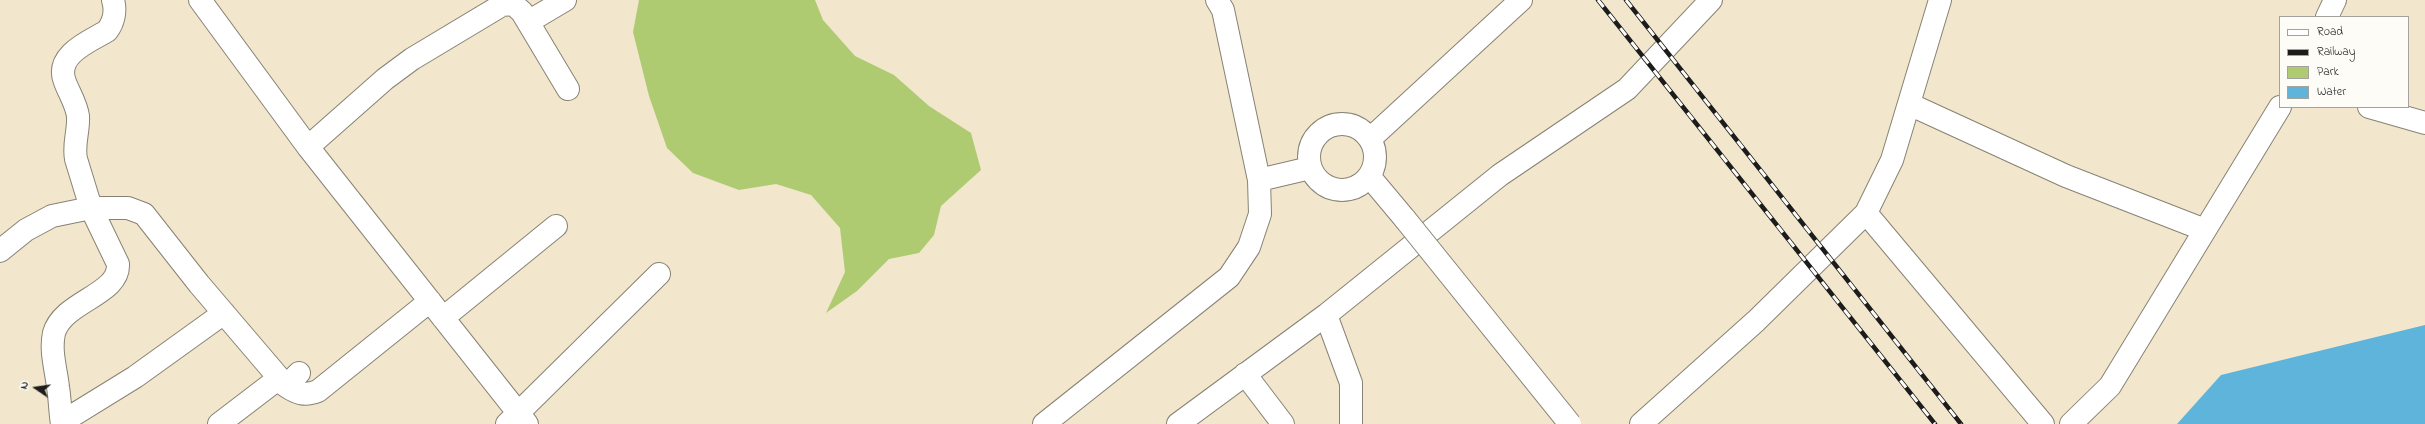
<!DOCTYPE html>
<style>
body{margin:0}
#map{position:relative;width:2425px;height:424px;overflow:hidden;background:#f2e7cd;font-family:"Indie Flower",sans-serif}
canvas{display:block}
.legend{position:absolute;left:2279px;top:16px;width:130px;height:92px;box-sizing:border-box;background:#fdfcf7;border:1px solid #a3a29f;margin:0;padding:5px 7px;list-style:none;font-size:12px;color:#1c1c1c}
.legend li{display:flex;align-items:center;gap:8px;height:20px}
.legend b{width:20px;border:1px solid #a3a29f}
.north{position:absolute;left:16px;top:368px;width:40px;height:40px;-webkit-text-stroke:3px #fdfcf7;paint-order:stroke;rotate:283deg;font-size:11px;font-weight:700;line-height:16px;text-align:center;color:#1c1c1c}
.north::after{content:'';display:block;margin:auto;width:14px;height:18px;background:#1c1c1c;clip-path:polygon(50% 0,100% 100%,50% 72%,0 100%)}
</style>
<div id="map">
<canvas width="2425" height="424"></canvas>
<ul class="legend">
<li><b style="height:5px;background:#fff"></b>Road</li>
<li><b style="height:5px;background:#1c1c1c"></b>Railway</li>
<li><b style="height:11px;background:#aecb72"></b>Park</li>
<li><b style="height:11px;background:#5eb4da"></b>Water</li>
</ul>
<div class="north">N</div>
</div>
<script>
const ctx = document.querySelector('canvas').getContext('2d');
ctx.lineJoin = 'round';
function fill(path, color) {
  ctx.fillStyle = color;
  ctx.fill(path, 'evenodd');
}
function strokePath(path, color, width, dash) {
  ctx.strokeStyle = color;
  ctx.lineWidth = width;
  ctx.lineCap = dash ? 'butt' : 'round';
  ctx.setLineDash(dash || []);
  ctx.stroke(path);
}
const green = new Path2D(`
 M639 0H815L823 20 855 56 894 75 929 106 971 133 981 170 941 206 934 235 919 253 889 259 857 291 826 313 845 272 840 228 811 195 776 184 739 190 693 173 667 148 649 96 633 32Z`);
const water = new Path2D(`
 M2425 325V424H2177L2221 375Z`);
const minor = new Path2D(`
 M200 0 308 147 527 424
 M2327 17 2335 0
 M528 22 565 0
 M1909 104 2066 176 2205 230
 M2369 107 2425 123
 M308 147 385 79 412 59 502 5 513 4 522 12 568 89
 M1259 180 1310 168
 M1866 213 2043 424
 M0 251 26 230 52 216 91 208H128L144 214 199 284 286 386C298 394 305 396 318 391L430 301
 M1326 315 1351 383V424
 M443 318 556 226
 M1245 374 1283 424
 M62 422 135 377 224 313
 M62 424C60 412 60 399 58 387 56 369 50 351 54 333 63 301 120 295 118 264L91 208 76 159C73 144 79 131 78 116 76 103 69 93 65 82 54 55 90 41 107 31 114 22 116 10 113 0
 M219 424 274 382 278 380 286 386 299 373
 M507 424 659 274
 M1044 424 1229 277 1249 247 1260 214 1259 180 1223 10 1217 0
 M1178 424 1326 315 1500 175 1627 89 1711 0
 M1641 424 1756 321 1866 213 1892 160 1940 0
 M2071 424 2110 386 2280 107`);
const tertiary = new Path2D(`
 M1309 157a33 33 0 1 1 66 0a33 33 0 1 1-66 0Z
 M1370 139 1521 0
 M1369 176 1405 219`);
const rail = new Path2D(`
 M1598 0 1935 424
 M1626 0 1961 424`);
const tertiaryBridge = new Path2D(`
 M1405 219 1570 424`);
fill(green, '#aecb72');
fill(water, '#5eb4da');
strokePath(minor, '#878274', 24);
strokePath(tertiary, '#878274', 24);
strokePath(minor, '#fff', 22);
strokePath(tertiary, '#fff', 22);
strokePath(rail, '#1c1c1c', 4.5);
strokePath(rail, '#fdfcf7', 3, [9]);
strokePath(tertiaryBridge, '#878274', 24, []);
strokePath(tertiaryBridge, '#fff', 22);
</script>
